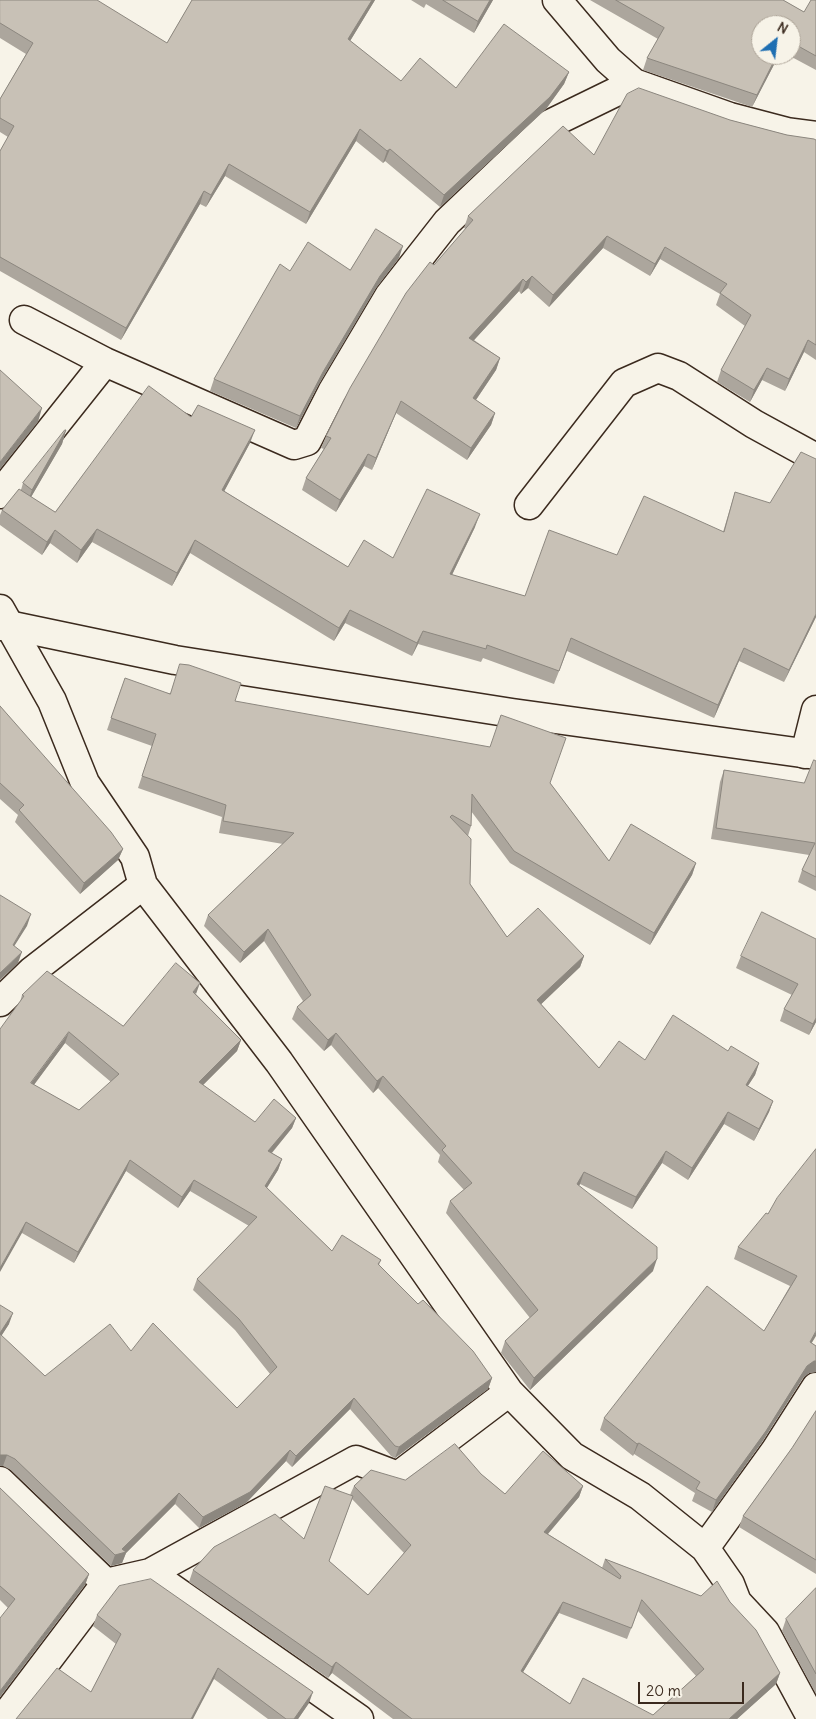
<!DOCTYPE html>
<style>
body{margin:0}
#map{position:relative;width:816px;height:1719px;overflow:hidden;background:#f7f3e8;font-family:Delius,sans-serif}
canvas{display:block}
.north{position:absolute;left:751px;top:15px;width:50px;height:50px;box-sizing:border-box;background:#f7f3e8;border:1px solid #aca397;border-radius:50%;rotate:29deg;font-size:14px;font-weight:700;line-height:20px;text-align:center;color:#3b2a1e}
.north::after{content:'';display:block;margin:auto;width:18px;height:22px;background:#1f6fb2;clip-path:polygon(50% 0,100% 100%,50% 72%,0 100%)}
.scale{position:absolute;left:638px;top:1682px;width:106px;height:22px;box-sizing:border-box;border:2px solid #3b2a1e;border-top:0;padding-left:6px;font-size:15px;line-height:18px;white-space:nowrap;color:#3b2a1e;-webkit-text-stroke:4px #f7f3e8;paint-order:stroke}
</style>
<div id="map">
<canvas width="816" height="1719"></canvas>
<div class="north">N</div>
<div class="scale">20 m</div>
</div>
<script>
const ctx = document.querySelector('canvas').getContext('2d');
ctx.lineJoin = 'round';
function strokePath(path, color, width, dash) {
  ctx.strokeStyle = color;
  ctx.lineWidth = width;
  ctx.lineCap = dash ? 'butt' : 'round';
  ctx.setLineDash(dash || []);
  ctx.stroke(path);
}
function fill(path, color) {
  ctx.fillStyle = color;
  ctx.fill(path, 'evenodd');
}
const minor = new Path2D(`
 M557 0 608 60 634 83 730 117 787 132 816 136
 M24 320 105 362 294 445 307 441 332 392 389 296 447 222 550 124 634 83
 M0 494 105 362
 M529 505 624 383 658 368 679 376 754 424 816 458
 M0 609 52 701 85 783 135 857 143 885 279 1062 509 1392 572 1456 640 1496 705 1548 730 1584 737 1602 765 1632 812 1719
 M805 754 816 710
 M0 1002 32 971 143 885
 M0 1481 106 1583
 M705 1548 775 1451 816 1387
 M150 1573 359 1719
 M3 1719 106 1583 150 1573 356 1460 398 1476 509 1392`);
const tertiary = new Path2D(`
 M0 626 8 625 175 660 512 713 816 755`);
const wall = new Path2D(`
 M0 0 167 43 192 0H375L350 41 401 81 456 88 569 72 564 84 546 109 440 207 385 161 383 163 356 141 306 224 225 176 206 207 200 204 121 340 0 271V151L8 137 0 132V99L26 54 0 38Z
 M411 0H493L474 33 426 4 424 8Z
 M590 0H783L804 12 816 0V70L788 55H791V25L761 55H779L752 107 643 70 647 58 658 39Z
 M730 120 787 135 816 140V360L804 352 785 391 762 380 750 402 717 382 721 370 745 326 716 305 720 294 660 259 650 276 603 248 549 307 528 288 521 294 519 291 474 340 500 358 496 370 476 400 495 413 491 425 467 460 396 413 372 470 364 466 336 512 302 490 306 478 324 449 321 448 326 436 434 265 466 229 464 228 468 216 594 155Z
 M399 258 376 288 319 384 296 428 210 391 214 379 290 271 350 270Z
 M191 417 250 443 224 491 348 567 393 558 475 527 452 575 525 596 617 555 723 532 735 492 816 617 784 682 739 661 714 718 567 651 554 684 483 658 481 662 418 644 412 656 345 623 334 641 190 553 172 586 92 542 77 563 50 543 42 555 0 525V515L2 510 21 490 23 483 66 430 62 444 31 497 55 512Z
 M121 689 169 693 235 701 550 783 609 861 696 863 692 875 650 945 510 863 471 811V826L468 836 470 884 507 937 584 956 580 967 541 1004 599 1068 645 1060 728 1051 759 1063 755 1075 748 1086 773 1101 769 1112 754 1141 724 1124 688 1180 662 1163 632 1209 580 1184 579 1186 653 1271 530 1390 501 1353 505 1341 530 1318 446 1213 450 1201 464 1190 438 1162 440 1155 378 1088 373 1093 331 1045 324 1051 292 1019 297 1007 303 1001 264 941 240 963 204 926 208 915 283 844 219 833 222 817 138 788 152 746 107 730Z
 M0 706 123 849 118 860 80 894 15 822 18 815 0 799Z
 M816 761V891L798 882 802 870 809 855 711 839 720 782 724 770 804 783Z
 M816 939V1022L809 1035 780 1021 784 1009 792 995 736 968 741 956Z
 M196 994 241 1040 237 1051 203 1085 255 1122 296 1118 292 1128 272 1153 282 1159 278 1170 267 1188 332 1251 381 1260 379 1265 492 1378 488 1389 395 1458 391 1456 350 1409 292 1467 286 1461 246 1503 199 1528 175 1504 126 1553 122 1563 111 1566 11 1470 3 1466 0 1305 9 1324 1 1336 45 1376 131 1351 237 1408 270 1374 235 1330 193 1290 197 1279 249 1226 190 1191 178 1208 126 1171 74 1263 22 1233 20 1002 22 995 123 1026ZM65 1043 111 1082 79 1110 34 1085Z
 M816 1149 812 1343 816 1346V1372L809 1373 803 1378 762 1442 712 1512 692 1501 695 1493 634 1454 633 1456 600 1430 604 1418 764 1331 790 1286 734 1259 738 1247 768 1214Z
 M816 1411V1574L739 1527 743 1516 792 1448Z
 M481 1474 505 1494 583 1486 579 1497 548 1534 602 1568 605 1559 701 1596 730 1602 780 1673 776 1684 737 1719H393L332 1673 328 1678 189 1582 193 1570 304 1539 350 1495 354 1486 405 1480ZM352 1499 404 1553 368 1595 329 1561ZM638 1611 696 1676 653 1715 570 1704 523 1672 559 1613 627 1639Z
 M0 1488 89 1574 85 1585 8 1608 0 1600Z
 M816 1588V1694L782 1631 786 1619Z
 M97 1615 309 1703 298 1719H268L214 1679 91 1692 116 1644 93 1626Z`);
const shadedWall = new Path2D(`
 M372 0H375L344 51 348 39Z
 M490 0H493L474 33 478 21Z
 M777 55H779L752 107 757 95Z
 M569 72 564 84 546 109 440 207 444 195Z
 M360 129 356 141 306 224 310 212Z
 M390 149 385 161 383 163 387 151Z
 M229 164 225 176 206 207 211 195Z
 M204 191 200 204 121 340 126 328Z
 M607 236 603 248 549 307 553 295Z
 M403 246 399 258 376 288 319 384 296 428 300 416 323 372 380 276Z
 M665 247 660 259 650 276 655 264Z
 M532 276 528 288 521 294 526 282Z
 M523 279 519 291 465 350 469 338Z
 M808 340 804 352 785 391 789 379Z
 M500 358 496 370 469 410 473 398Z
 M767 368 762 380 750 402 754 390Z
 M401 401 396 413 372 470 376 458Z
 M42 408 38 422 0 469V462Z
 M495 413 491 425 467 460 471 448Z
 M66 430 62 444 27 504 32 490Z
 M255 430 250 443 218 503 222 490Z
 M368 454 364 466 336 512 340 500Z
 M480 514 475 527 446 587 450 574Z
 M97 529 92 542 77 563 81 550Z
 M55 530 50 543 42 555 47 542Z
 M195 540 190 553 172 586 177 573Z
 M350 610 345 623 334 641 339 628Z
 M816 614V617L784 682 789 670Z
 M423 631 418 644 412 656 417 643Z
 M744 648 739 661 714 718 718 705Z
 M123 849 118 860 80 894 84 883Z
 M696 863 692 875 650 945 654 933Z
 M31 914 27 926 8 956 13 945Z
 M268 929 264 941 240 963 244 952Z
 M22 952 18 963 0 980V973Z
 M584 956 580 967 533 1012 537 1000Z
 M200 983 196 994 193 992Z
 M816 1018V1022L809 1035 813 1024Z
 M69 1032 65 1043 27 1094 31 1083Z
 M336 1033 331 1045 324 1051 328 1040Z
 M241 1040 237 1051 195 1093 199 1082Z
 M759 1063 755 1075 741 1096 746 1085Z
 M383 1076 378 1088 373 1093 377 1081Z
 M773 1101 769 1112 754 1141 759 1129Z
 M728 1112 724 1124 688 1180 692 1168Z
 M296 1118 292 1128 264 1162 268 1151Z
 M666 1151 662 1163 632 1209 636 1197Z
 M282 1159 278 1170 261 1197 265 1186Z
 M130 1160 126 1171 74 1263 78 1252Z
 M584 1172 580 1184 572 1196 577 1184Z
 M194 1180 190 1191 178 1208 182 1197Z
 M26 1222 22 1233 0 1272V1268Z
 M657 1259 653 1271 530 1390 534 1378Z
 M13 1313 9 1324 0 1338V1333Z
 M816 1331V1336L805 1354 810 1342Z
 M814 1361H816V1372L809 1373 803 1378 762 1442 712 1512 716 1500 807 1366Z
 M492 1378 488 1389 395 1458 399 1447Z
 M354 1398 350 1409 292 1467 296 1456Z
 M639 1443 634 1454 633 1456 637 1444Z
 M290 1450 286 1461 246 1503 199 1528 203 1517Z
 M0 1455H7L3 1466H0Z
 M583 1486 579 1497 540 1543 544 1532Z
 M179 1493 175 1504 126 1553 122 1563 111 1566 115 1555 122 1549Z
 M89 1574 85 1585 0 1697V1691Z
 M563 1602 559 1613 517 1682 521 1671Z
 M336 1662 332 1673 328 1678 332 1667Z
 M218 1668 214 1679 193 1719H191Z
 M780 1673 776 1684 737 1719H729Z
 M313 1692 309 1703 298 1719H294Z`);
const building = new Path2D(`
 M0 0H97L167 43 192 0H372L348 39 401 81 420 58 456 88 504 24 569 72 550 97 444 195 390 149 387 151 360 129 310 212 229 164 211 195 204 191 126 328 0 257V151L14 126 0 118V99L33 43 0 23Z
 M443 0H490L478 21Z
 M616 0H783L804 12 811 0H816V56L791 42V25H761V55H777L757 95 647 58 664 28Z
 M639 88 730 120 787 135 814 139 816 140V345L808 340 789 379 767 368 754 390 721 370 751 315 720 293 727 284 665 247 655 264 607 236 553 295 532 276 526 282 523 279 469 338 500 358 473 398 495 413 471 448 401 401 376 458 368 454 340 500 306 478 331 438 326 436 350 388 406 293 430 262 434 265 473 220 468 216 563 126 594 155 627 94Z
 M376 229 403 246 380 276 323 372 300 416 214 379 280 264 290 271 308 242 350 270Z
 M0 370 42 408 0 462Z
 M149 386 191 417 198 405 255 430 222 490 348 567 364 540 393 558 427 489 480 514 450 574 525 596 549 530 617 555 644 496 724 532 735 492 770 503 801 452 816 459V614L789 670 744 648 718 705 571 638 559 671 487 645 486 649 423 631 417 643 350 610 339 628 195 540 177 573 97 529 81 550 55 530 47 542 2 510 19 489 55 512Z
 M65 430H66L32 490 23 483Z
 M180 664 189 665 241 683 235 701 490 747 501 715 566 738 550 783 609 861 631 824 696 863 654 933 514 851 472 794 471 826 452 815 450 817 471 839 470 884 507 937 538 908 584 956 537 1000 599 1068 619 1041 645 1060 673 1015 728 1051 731 1046 759 1063 746 1085 773 1101 759 1129 728 1112 692 1168 666 1151 636 1197 584 1172 577 1184 657 1247V1259L534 1378 505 1341 538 1310 450 1201 472 1183 442 1150 446 1146 383 1076 377 1081 336 1033 328 1040 297 1007 311 995 268 929 244 952 208 915 294 833 223 821 226 805 142 776 156 734 111 718 125 678 170 694Z
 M0 706 111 832 123 849 84 883 19 810 24 805 0 783Z
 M814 760 816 761V877L802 870 815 843 716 828 724 770 804 783Z
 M0 895 31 914 13 945 22 952 0 973Z
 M762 912 816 939V1018L813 1024 784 1009 798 984 741 956Z
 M176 963 200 983 193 992 241 1040 199 1082 255 1122 274 1099 296 1118 268 1151 282 1159 265 1186 332 1251 342 1235 381 1260 378 1264 418 1304 423 1300 473 1351 492 1378 399 1447 395 1446 354 1398 296 1456 290 1450 250 1492 203 1517 179 1493 122 1549 126 1552 115 1555 15 1459 7 1455H0V1334L45 1376 110 1324 131 1351 153 1323 237 1408 277 1367 239 1319 197 1279 257 1217 194 1180 182 1197 130 1160 78 1252 26 1222 0 1268V1029L24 996 22 995 47 971 123 1026ZM69 1032 119 1074 79 1110 31 1083Z
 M816 1149V1331L810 1342 816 1346V1361H814L807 1366 766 1431 716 1500 696 1489 700 1482 639 1443 637 1444 604 1418 707 1286 764 1331 797 1276 738 1247 766 1213 768 1214 777 1198Z
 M0 1305 13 1313 0 1333Z
 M816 1411V1560L743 1516 792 1448Z
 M455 1444 481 1474 505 1494 543 1451 583 1486 544 1532 620 1579 621 1576 605 1559 701 1596 717 1581 730 1602 756 1630 780 1673 729 1719H412L336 1662 332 1667 193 1570 214 1547 275 1514 304 1539 325 1486 353 1496 329 1561 368 1595 411 1545 354 1486 371 1470 405 1480ZM642 1600 704 1669 653 1715 583 1678 570 1704 521 1671 563 1602 631 1628Z
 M0 1488 89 1574 0 1691V1618L15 1599 0 1586Z
 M151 1579 313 1692 294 1719H286L218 1668 191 1719H16L57 1668 91 1692 121 1634 97 1615 119 1586Z
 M816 1588V1674L786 1619Z`);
strokePath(minor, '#3b2a1e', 31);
strokePath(tertiary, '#3b2a1e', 31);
strokePath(minor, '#f7f3e8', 28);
strokePath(tertiary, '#f7f3e8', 28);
fill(wall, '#aca69d');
fill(shadedWall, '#8c877f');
fill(building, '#c8c1b6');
strokePath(building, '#8c877f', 1);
</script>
